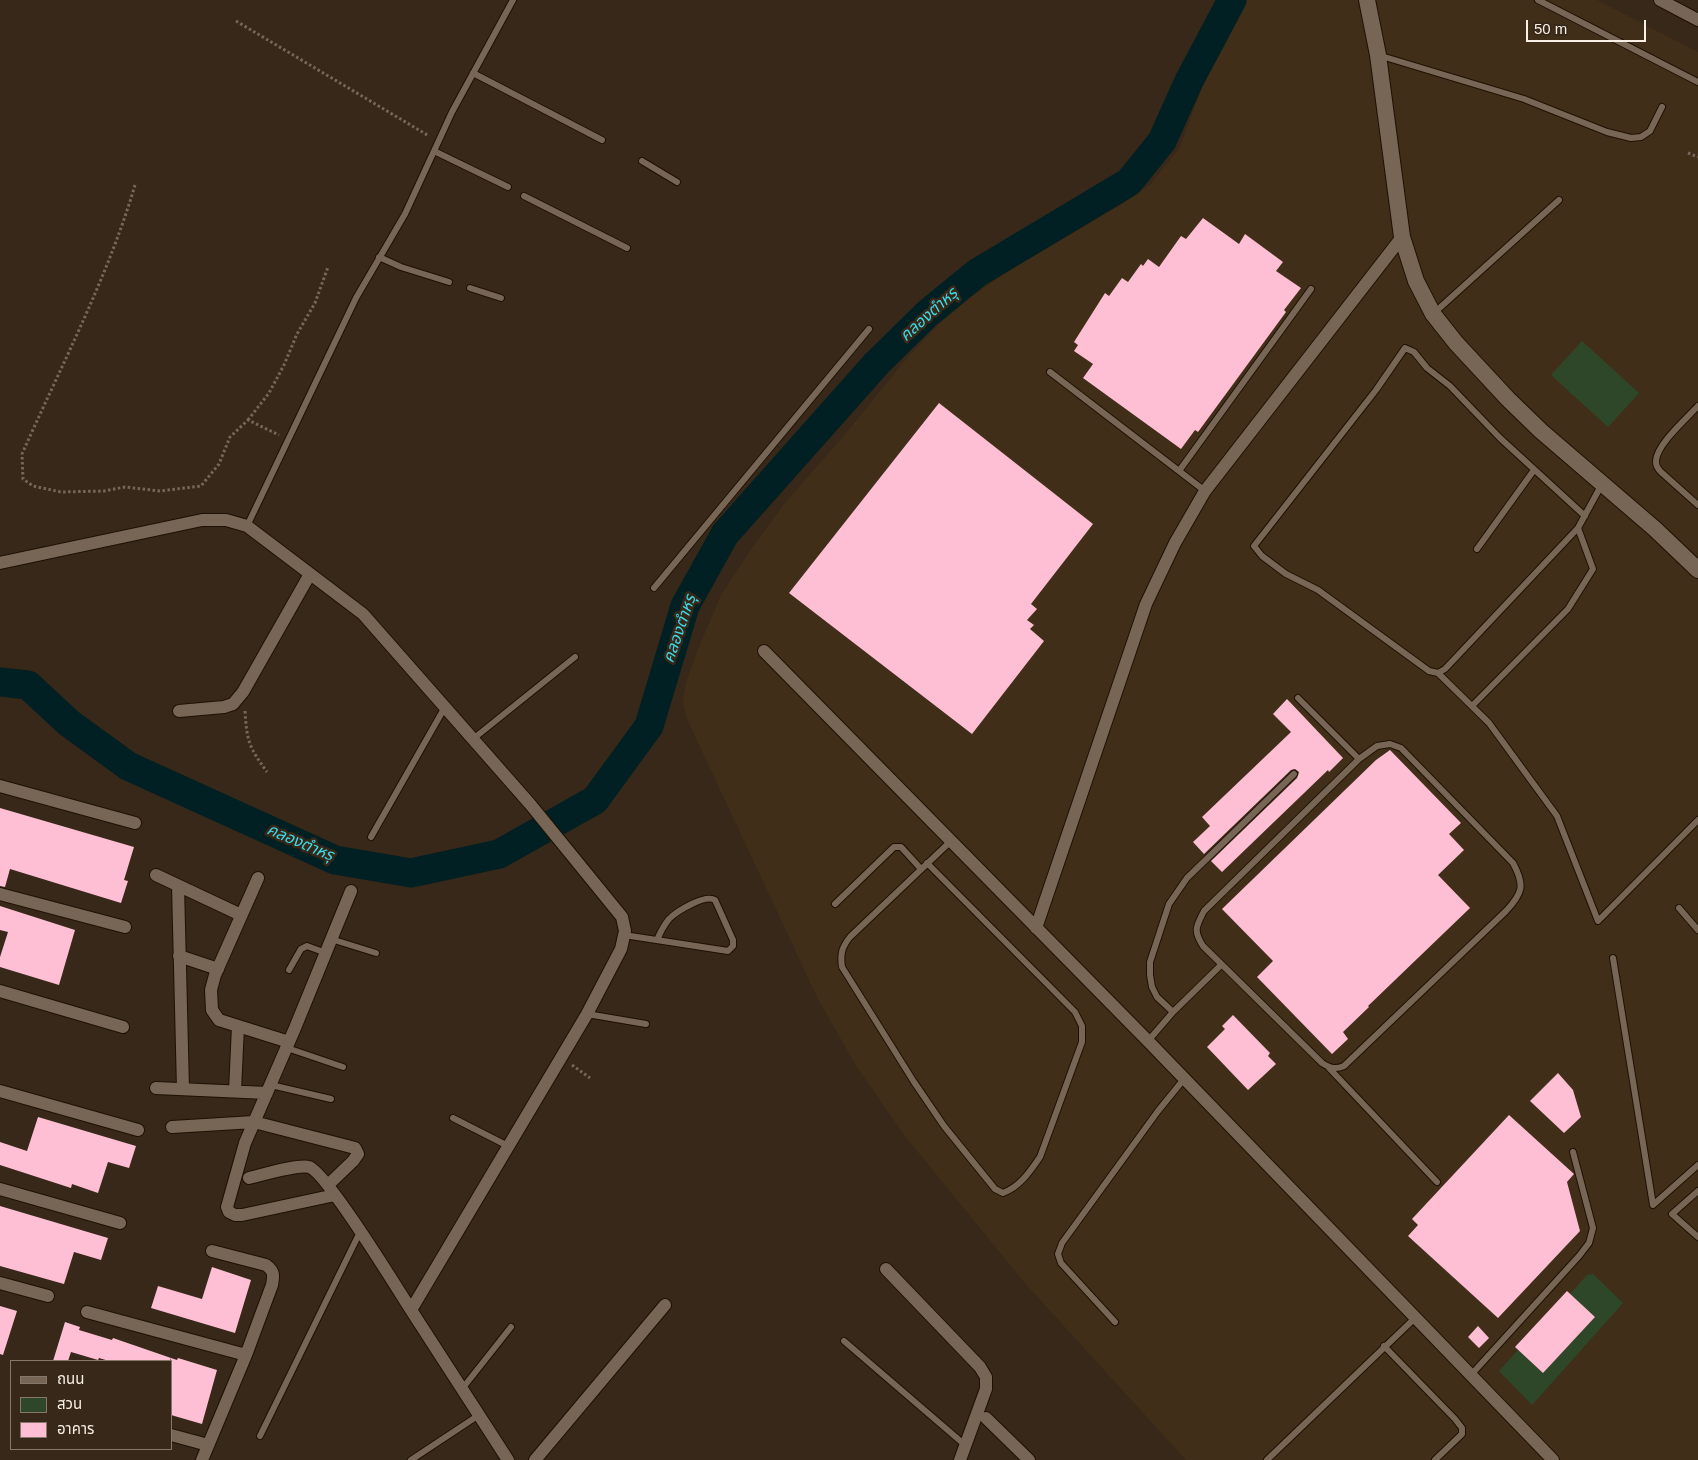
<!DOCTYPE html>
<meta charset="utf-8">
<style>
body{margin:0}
#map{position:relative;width:1698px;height:1460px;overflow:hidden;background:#372819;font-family:Helvetica,"Noto Sans Thai",sans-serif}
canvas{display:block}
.legend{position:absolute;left:10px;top:1360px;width:162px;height:90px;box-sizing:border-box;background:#372819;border:1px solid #85786b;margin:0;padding:6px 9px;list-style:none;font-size:15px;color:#f9efe5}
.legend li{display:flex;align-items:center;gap:10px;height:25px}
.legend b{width:25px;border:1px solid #85786b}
.scale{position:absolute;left:1526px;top:20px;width:120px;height:22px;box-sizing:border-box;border:2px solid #f9efe5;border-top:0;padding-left:6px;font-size:15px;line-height:18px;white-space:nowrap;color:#f9efe5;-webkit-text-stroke:4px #372819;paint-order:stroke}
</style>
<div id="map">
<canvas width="1698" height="1460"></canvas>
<ul class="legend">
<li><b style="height:6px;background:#765"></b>ถนน</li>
<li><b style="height:14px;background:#2e4728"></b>สวน</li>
<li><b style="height:14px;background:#febed4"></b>อาคาร</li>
</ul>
<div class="scale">50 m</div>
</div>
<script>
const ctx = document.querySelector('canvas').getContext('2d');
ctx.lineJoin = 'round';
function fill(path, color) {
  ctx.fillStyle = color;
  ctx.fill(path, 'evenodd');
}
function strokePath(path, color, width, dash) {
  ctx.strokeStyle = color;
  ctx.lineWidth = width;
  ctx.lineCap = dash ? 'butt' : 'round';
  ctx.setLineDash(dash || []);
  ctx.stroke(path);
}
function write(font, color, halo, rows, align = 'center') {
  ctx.font = font + ' Helvetica,"Noto Sans Thai",sans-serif';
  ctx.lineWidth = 5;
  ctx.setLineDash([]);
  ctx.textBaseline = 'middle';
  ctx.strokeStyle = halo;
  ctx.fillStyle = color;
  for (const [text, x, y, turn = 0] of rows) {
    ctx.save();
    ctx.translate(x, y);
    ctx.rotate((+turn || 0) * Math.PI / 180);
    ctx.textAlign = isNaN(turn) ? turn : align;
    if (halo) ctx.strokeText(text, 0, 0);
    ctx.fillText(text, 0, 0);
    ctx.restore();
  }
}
const built = new Path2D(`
 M1242 0H1597L1698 52V1460H1186L1023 1281 905 1136 856 1066 818 999 687 719 683 701 686 682 698 649 721 595 752 548 784 504 841 439 908 357 937 326 971 297 1007 272 1124 203 1151 184 1180 147 1215 52Z`);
const green = new Path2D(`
 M1582 341 1639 393 1608 427 1551 375Z
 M1593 1274 1623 1303 1532 1405 1499 1371 1518 1350 1543 1373 1595 1317 1570 1294 1587 1275Z`);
const river = new Path2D(`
 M0 682 28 685 69 723 128 766 335 860 411 873 499 854 595 800 649 726 685 606 725 534 877 363 928 313 977 273 1129 182 1162 141 1189 81 1232 0`);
const building = new Path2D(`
 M1203 218 1239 244 1245 234 1283 262 1276 271 1301 288 1284 310 1286 312 1198 432 1195 430 1181 449 1083 378 1093 364 1074 351 1078 345 1074 342 1105 293 1109 296 1122 278 1128 282 1141 264 1143 266 1148 259 1159 267 1181 236 1186 239Z
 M939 403 1093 524 1031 604 1037 609 1027 620 1034 625 1030 629 1044 641 972 734 789 593Z
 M1287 699 1343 758 1329 772 1328 770 1222 872 1211 861 1297 778 1299 772 1295 769 1291 770 1204 854 1193 842 1210 826 1202 817 1291 732 1273 714Z
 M1390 750 1461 823 1449 834 1464 850 1438 875 1470 908 1368 1006 1369 1007 1343 1032 1348 1039 1332 1054 1257 977 1273 961 1222 909 1376 760Z
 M0 808 134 847 124 880 128 881 121 903 10 869 5 887 0 886Z
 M0 906 75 930 59 985 0 967V957L8 932 0 930Z
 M1233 1015 1270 1053 1268 1056 1276 1064 1248 1090 1207 1047 1225 1029 1222 1026Z
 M1558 1073 1573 1090 1581 1117 1564 1133 1530 1101Z
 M1509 1115 1574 1174 1567 1182 1580 1231 1498 1318 1408 1236 1418 1225 1412 1219Z
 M38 1117 136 1146 129 1168 108 1162 98 1193 72 1184 71 1188 0 1165V1142L27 1151Z
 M0 1206 108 1238 101 1260 74 1252 64 1284 0 1266Z
 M212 1267 251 1280 235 1333 151 1308 158 1286 202 1299Z
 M1567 1291 1595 1317 1543 1373 1515 1347Z
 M0 1306 17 1311 3 1355 0 1354Z
 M65 1322 80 1327 79 1330 112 1340 113 1338 171 1358 170 1361H109L99 1358 98 1360 71 1352 68 1361H53Z
 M1478 1326 1489 1338 1479 1348 1468 1337Z
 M171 1358 177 1360 178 1358 217 1370 202 1424 171 1415Z`);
const path = new Path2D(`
 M236 21 429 136
 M1688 153 1698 157
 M135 185C108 277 61 366 22 454L23 479 33 486 61 492 104 491 125 487 160 491 201 486 219 464 230 437 248 420 279 435
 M248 420 269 393 284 365 297 334 315 303 328 267
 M245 711C247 742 249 747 267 772
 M572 1065 590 1078`);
const service = new Path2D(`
 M1538 0 1698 82
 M1378 55 1524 99 1607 132 1631 138 1641 137 1650 131 1662 107
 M473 73 602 140
 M434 151 508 187
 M642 161 677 182
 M524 196 627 248
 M379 257 401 267 449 282
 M470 288 501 298
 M1434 313 1559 200
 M1050 372 1205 491
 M1698 406C1687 418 1655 446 1656 462 1656 466 1658 469 1661 472L1698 505
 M1179 471 1311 289
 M1585 516 1500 438 1450 386 1427 368 1414 352 1405 348 1376 390 1254 546 1262 556 1286 574 1318 590 1429 671 1438 673 1445 669 1578 528 1602 484
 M247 526 356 298 405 214 452 112 513 0
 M1477 549 1534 470
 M654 588 869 329
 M1438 673 1489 723 1557 816 1598 921 1698 820
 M1298 698 1359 759
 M1472 706 1568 609 1593 569 1578 528
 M473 739 575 657
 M1390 744 1401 748 1513 863C1525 885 1523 893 1506 911L1344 1066C1335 1070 1330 1068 1322 1063L1203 946C1193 930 1196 927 1204 911L1359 759 1377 746Z
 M371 837 445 707
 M927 863 1075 1012 1082 1026V1042L1040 1157C1030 1171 1021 1186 1003 1193L995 1189 944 1126 914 1082 842 967C840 954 842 947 850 937L951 841
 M835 904 894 847H901L921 869
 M1679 908 1698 930
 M624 935 728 951 733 946V940L715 900C705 894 677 911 669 919 664 925 660 933 657 940
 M331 939 376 953
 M1613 958 1653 1205 1698 1165
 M289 970 301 949 307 946 326 953
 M1173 1012 1157 997 1152 987 1150 975V962L1169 904 1187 878 1294 774
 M587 1014 646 1024
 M1148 1041 1173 1012 1221 965
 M287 1048 343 1067
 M1329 1068 1437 1182
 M271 1085 331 1099
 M453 1118 508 1146
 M1698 1191 1672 1214 1698 1237
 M1115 1322 1061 1263 1058 1254 1062 1243 1158 1111 1184 1079
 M844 1341 965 1445
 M1384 1346 1455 1419 1462 1428V1434L1435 1460
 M1470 1376 1579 1256 1589 1243 1593 1228 1573 1152
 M462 1389 511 1327
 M260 1436 360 1232
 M411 1460 479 1415
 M1267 1460 1415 1318`);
const minor = new Path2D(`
 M1660 0 1698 20
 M0 563 202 520H226L247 526 363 614 530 804 622 917 625 931 621 949 587 1014 411 1310 508 1460
 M764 651 1148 1041 1553 1460
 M179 711 224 707 233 704 243 692 310 574
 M0 786 135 823
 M156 875 241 915
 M258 878 215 975 211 990 212 1010 219 1020 289 1042
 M178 886 183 1089
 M0 894 125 927
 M1036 928 1146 604 1175 543 1205 491 1402 237
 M179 956 218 969
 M0 991 123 1027
 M156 1088 267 1093
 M0 1091 138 1130
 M235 1091 238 1026
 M172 1127 254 1122 355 1148 358 1154 353 1161 328 1185
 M249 1178C262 1175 298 1164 309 1167 325 1171 397 1288 411 1310
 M0 1189 120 1223
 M335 1195 242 1215H235L229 1212 227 1207 245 1143 295 1028 351 891
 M886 1269 980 1367 986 1377V1389L960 1460
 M0 1283 48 1296
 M87 1312 246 1355
 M986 1418 1029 1460
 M171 1435 208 1445
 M202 1460 246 1355 272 1285C274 1275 274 1271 266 1265L212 1251
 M535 1460 665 1305`);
const tertiary = new Path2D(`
 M1367 0 1378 55 1402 237 1416 281 1433 314 1456 343 1508 399 1541 431 1655 529 1698 570`);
const waterNames = [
 ["คลองตำหรุ",929,315,-42],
 ["คลองตำหรุ",680,629,-71],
 ["คลองตำหรุ",300,843,23]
];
fill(built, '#412e19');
fill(green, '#2e4728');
strokePath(river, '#002023', 29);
fill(building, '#febed4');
strokePath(service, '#1e1103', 8);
strokePath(minor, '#1e1103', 14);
strokePath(tertiary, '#1e1103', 18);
strokePath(path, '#75685a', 3, [2.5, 2.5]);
strokePath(service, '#765', 6);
strokePath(minor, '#765', 12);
strokePath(tertiary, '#765', 16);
write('italic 16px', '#38dcea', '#372819', waterNames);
</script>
